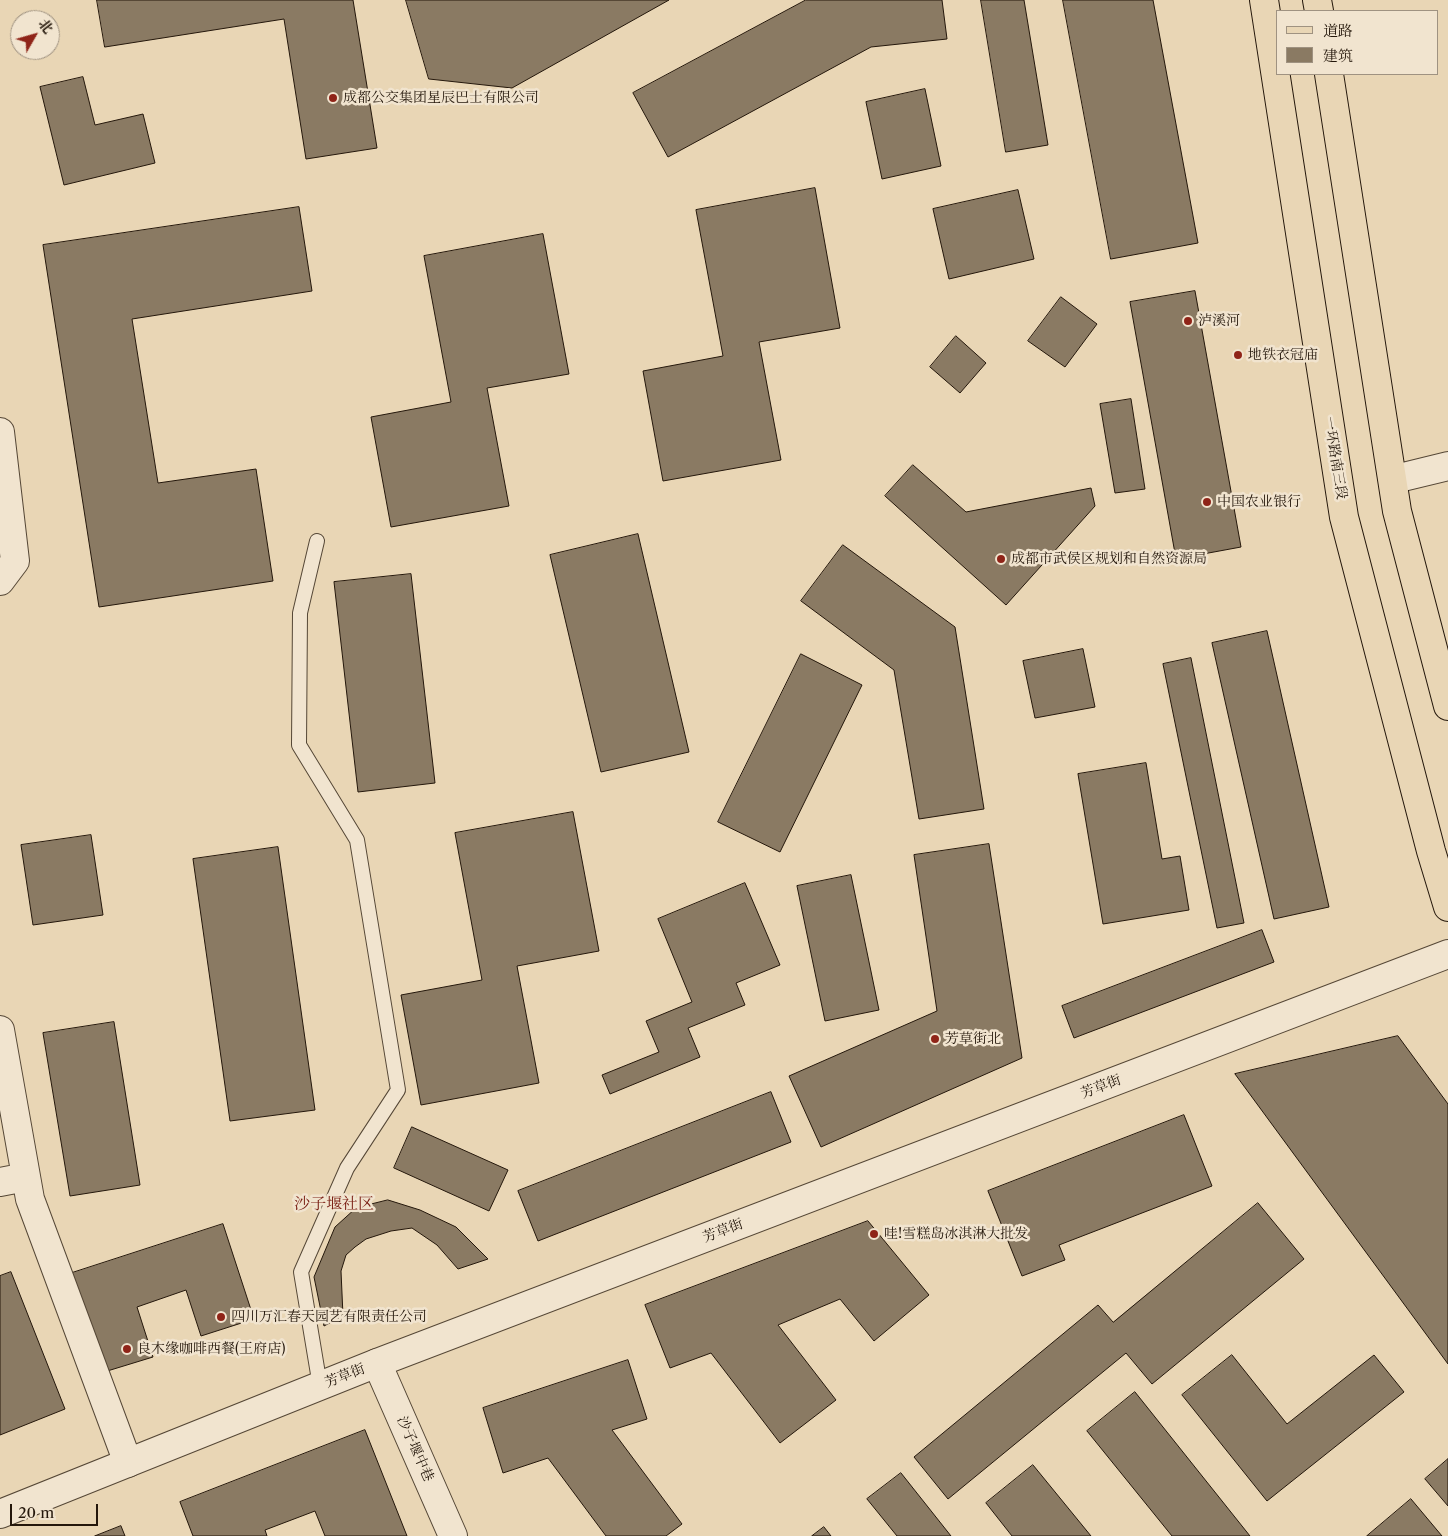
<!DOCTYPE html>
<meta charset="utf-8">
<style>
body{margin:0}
#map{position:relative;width:1448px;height:1536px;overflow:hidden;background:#e9d6b5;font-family:"Libre Caslon Text","Noto Serif SC",serif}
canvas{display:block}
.legend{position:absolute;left:1276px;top:10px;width:162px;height:65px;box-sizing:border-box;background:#f1e4cf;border:1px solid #9f9281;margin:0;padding:6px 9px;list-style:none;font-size:15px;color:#24170b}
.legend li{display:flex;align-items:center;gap:10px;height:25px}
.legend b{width:25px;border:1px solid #9f9281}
.north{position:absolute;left:10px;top:10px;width:50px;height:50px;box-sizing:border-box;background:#f1e4cf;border:1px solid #9f9281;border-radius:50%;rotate:52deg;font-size:14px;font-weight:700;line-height:20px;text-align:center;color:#24170b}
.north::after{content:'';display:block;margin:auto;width:18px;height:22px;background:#8f2418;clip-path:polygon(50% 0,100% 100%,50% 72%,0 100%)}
.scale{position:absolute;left:10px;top:1504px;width:88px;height:22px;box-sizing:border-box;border:2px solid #24170b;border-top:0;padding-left:6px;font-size:15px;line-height:18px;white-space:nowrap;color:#24170b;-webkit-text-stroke:4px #f1e4cf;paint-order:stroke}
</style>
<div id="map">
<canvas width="1448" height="1536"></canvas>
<ul class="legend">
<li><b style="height:6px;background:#e9d6b5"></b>道路</li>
<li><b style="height:14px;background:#8a7a63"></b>建筑</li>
</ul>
<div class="north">北</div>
<div class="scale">20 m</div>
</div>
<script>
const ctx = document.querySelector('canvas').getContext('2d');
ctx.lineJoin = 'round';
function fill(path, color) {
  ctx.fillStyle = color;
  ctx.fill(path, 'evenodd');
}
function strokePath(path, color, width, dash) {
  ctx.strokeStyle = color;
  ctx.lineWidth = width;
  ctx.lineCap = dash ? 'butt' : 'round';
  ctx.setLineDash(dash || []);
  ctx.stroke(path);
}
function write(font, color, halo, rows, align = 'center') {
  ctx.font = font + ' "Libre Caslon Text","Noto Serif SC",serif';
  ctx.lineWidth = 5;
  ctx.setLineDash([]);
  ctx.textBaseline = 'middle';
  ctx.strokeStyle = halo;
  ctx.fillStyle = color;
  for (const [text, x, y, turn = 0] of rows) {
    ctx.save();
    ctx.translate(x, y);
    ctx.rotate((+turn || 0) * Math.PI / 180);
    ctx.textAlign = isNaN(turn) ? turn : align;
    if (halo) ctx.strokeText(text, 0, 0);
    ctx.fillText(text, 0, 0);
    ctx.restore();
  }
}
const building = new Path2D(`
 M97 0H353L377 148 306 159 284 19 105 47Z
 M406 0H669L512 88 429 79Z
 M806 0H942L947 39 871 47 668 157 633 93Z
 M981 0H1024L1048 145 1006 152Z
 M1063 0H1153L1198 243 1111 259Z
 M83 77 95 125 143 114 155 163 64 185 40 87Z
 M925 89 941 166 882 179 866 102Z
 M815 188 840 328 759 342 781 460 663 481 643 371 723 356 696 210Z
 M1018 190 1034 259 949 279 933 209Z
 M299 207 312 291 132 319 158 483 256 469 273 581 99 607 43 245Z
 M543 234 569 374 487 388 509 506 391 527 371 417 451 402 424 256Z
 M1195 291 1241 547 1176 559 1130 302Z
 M1061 297 1097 324 1065 367 1028 341Z
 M956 336 986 363 960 393 930 367Z
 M1131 399 1145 489 1115 493 1100 404Z
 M913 465 966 512 1091 488 1095 506 1006 605 885 496Z
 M638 534 689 752 601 772 550 555Z
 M843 545 955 627 984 809 919 819 894 670 801 601Z
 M411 574 435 783 358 792 334 582Z
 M1267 631 1329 907 1274 919 1212 643Z
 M1083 649 1095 707 1035 718 1023 661Z
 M801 654 862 685 780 852 718 822Z
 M1191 658 1244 923 1217 928 1163 664Z
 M1146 763 1162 859 1180 856 1189 910 1103 924 1078 774Z
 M573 812 599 951 517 966 539 1083 421 1105 401 995 482 980 455 833Z
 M91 835 103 915 33 925 21 845Z
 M989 844 1022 1058 821 1147 789 1076 937 1011 914 855Z
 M278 847 315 1110 230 1121 193 859Z
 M851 875 879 1010 825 1021 797 886Z
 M745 883 780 965 736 983 745 1005 688 1028 700 1057 610 1094 602 1075 659 1052 646 1021 692 1002 658 919Z
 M1262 930 1274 962 1074 1038 1062 1006Z
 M114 1022 140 1185 70 1196 43 1033Z
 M1398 1036 1448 1104V1364L1235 1074Z
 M771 1092 791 1142 538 1241 518 1191Z
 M1184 1115 1212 1186 1059 1245 1065 1260 1022 1276 988 1191Z
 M412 1127 508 1170 489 1211 394 1168Z
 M388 1200 420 1210 456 1227 488 1259 458 1269 437 1245 412 1228 391 1231 366 1239 355 1247 346 1255 341 1271 343 1316 324 1326 314 1277 335 1227 356 1208Z
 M1258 1203 1304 1259 1152 1384 1126 1353 948 1499 914 1457 1098 1305 1113 1322Z
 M868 1221 929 1295 874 1341 840 1299 778 1325 836 1400 780 1443 711 1353 670 1368 645 1305Z
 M223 1224 254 1319 201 1336 186 1290 137 1307 153 1357 104 1372 72 1273Z
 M11 1272 65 1409 0 1435V1276Z
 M1232 1355 1287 1424 1374 1355 1404 1392 1267 1501 1182 1395Z
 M628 1360 647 1419 612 1430 682 1524 666 1536H606L548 1458 503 1473 483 1408Z
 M1135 1392 1250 1536H1172L1087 1431Z
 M365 1430 407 1536H325L315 1511 265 1530 267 1536H193L180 1502Z
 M1448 1459V1506L1425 1479Z
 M1033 1465 1091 1536H1012L986 1503Z
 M901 1473 951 1536H897L867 1499Z
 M1411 1499 1442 1536H1367Z
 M121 1526 125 1536H95Z
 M824 1527 831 1536H812Z`);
const service = new Path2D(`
 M317 541 300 613 299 745 357 840 398 1090 347 1168 301 1272 320 1386`);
const minor = new Path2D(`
 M0 432 15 561 0 581
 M1399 478 1448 466
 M0 1030 30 1199 128 1463
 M0 1182 26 1177
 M377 1363 453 1536`);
const tertiary = new Path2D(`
 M0 1514 377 1363 1448 954`);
const primary = new Path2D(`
 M1264 0 1344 517 1431 851 1448 907
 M1317 0 1319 11
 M1329 74 1397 511 1448 706`);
const markers = [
 [333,98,5,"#8f2418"],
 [1188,321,5,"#8f2418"],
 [1238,355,5,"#8f2418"],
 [1207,502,5,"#8f2418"],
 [1001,559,5,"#8f2418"],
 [935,1039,5,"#8f2418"],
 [874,1234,5,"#8f2418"],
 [221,1317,5,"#8f2418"],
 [127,1349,5,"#8f2418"]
];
const poiNames = [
 ["成都公交集团星辰巴士有限公司",343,98],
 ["泸溪河",1198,321],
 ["地铁衣冠庙",1248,355],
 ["中国农业银行",1217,502],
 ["成都市武侯区规划和自然资源局",1011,559],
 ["芳草街北",945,1039],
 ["哇!雪糕岛冰淇淋大批发",884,1234],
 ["四川万汇春天园艺有限责任公司",231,1317],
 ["良木缘咖啡西餐(王府店)",137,1349]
];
const streetNames = [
 ["一环路南三段",1335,458,81],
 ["芳草街",1101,1087,-21],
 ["芳草街",723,1231,-21],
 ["芳草街",345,1376,-22],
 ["沙子堰中巷",415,1449,66]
];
const quarterNames = [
 ["沙子堰社区",334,1204]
];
fill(building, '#8a7a63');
strokePath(building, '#24170b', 1);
strokePath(service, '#554736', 16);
strokePath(minor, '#554736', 30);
strokePath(tertiary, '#554736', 30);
strokePath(primary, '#24170b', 30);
strokePath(service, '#f1e4cf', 14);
strokePath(minor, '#f1e4cf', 28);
strokePath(tertiary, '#f1e4cf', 28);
strokePath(primary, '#e9d6b5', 28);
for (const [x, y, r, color] of markers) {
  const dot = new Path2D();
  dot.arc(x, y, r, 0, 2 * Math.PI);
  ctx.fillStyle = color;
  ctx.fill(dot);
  strokePath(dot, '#f1e4cf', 2);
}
write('14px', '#24170b', '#f1e4cf', poiNames, 'left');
write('14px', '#24170b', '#f1e4cf', streetNames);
write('16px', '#7a1f14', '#f1e4cf', quarterNames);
</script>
